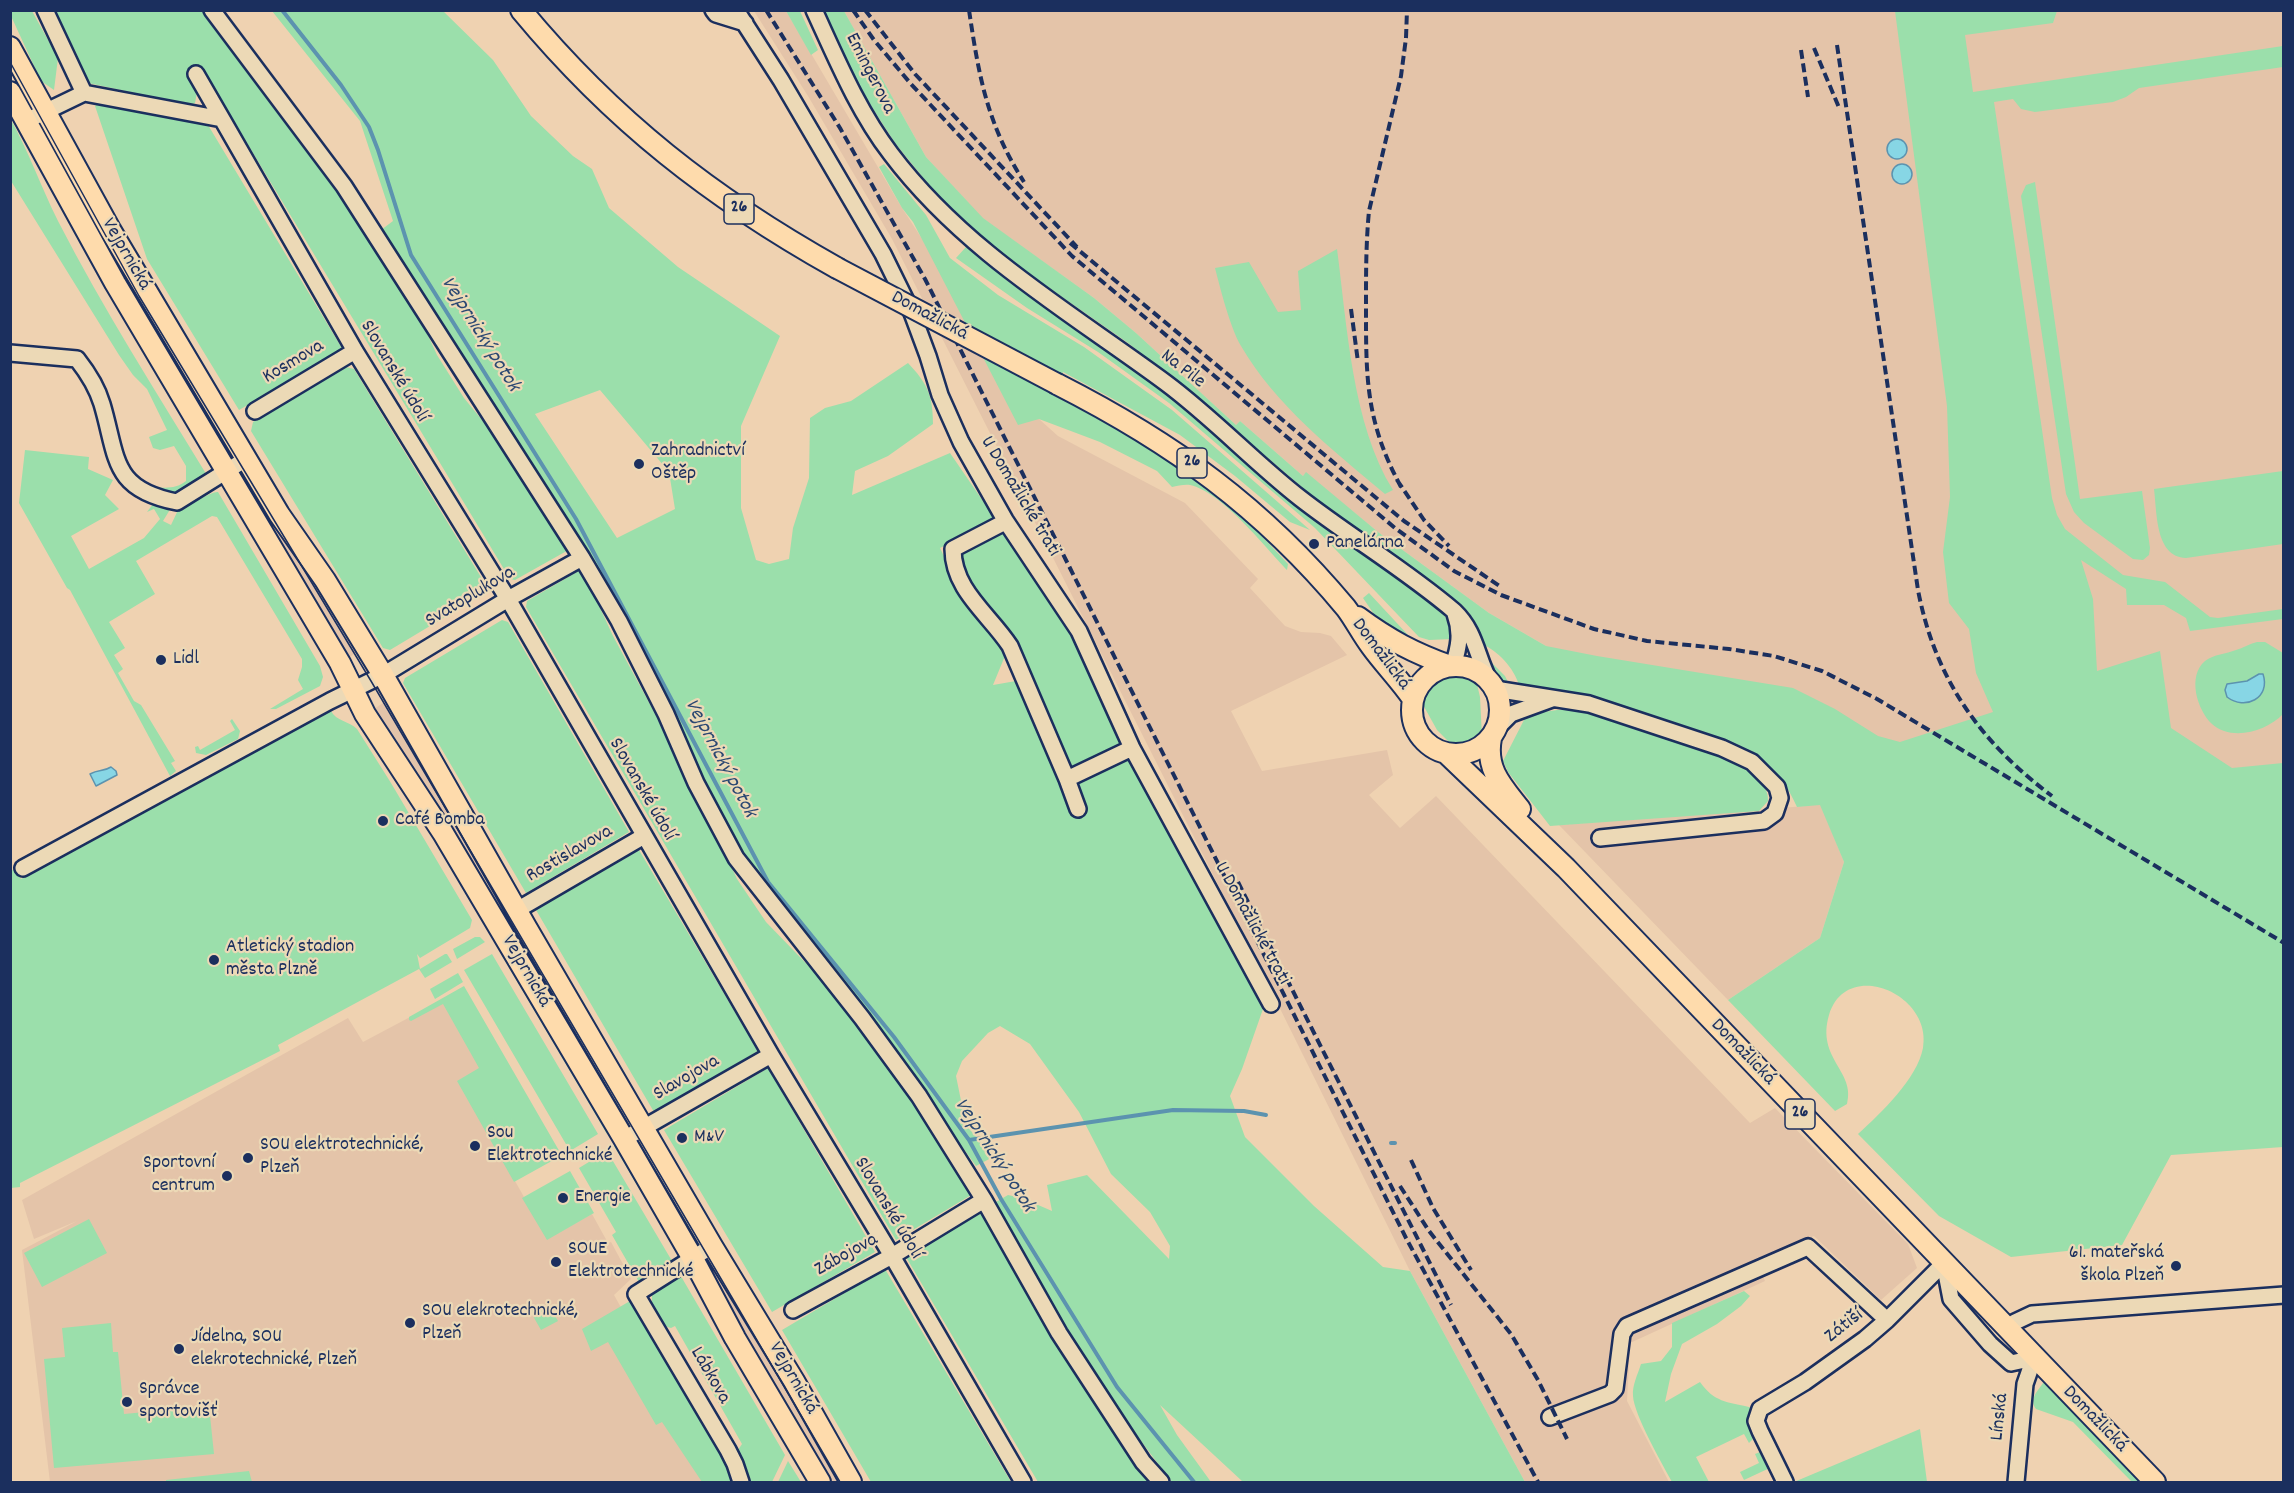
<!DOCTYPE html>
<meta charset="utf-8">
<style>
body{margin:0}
#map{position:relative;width:2294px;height:1493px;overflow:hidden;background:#efd2b1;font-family:Dekko,sans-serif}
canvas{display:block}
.frame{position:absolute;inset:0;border:12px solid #1b2f5e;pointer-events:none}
</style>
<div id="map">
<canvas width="2294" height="1493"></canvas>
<div class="frame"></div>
</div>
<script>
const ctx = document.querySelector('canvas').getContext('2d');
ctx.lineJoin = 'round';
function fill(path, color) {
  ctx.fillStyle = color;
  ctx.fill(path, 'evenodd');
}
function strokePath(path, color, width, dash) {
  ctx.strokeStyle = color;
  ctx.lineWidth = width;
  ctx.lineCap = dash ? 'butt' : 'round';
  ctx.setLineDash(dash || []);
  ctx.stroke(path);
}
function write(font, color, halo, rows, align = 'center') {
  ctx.font = font + ' Dekko,sans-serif';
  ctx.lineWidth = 4.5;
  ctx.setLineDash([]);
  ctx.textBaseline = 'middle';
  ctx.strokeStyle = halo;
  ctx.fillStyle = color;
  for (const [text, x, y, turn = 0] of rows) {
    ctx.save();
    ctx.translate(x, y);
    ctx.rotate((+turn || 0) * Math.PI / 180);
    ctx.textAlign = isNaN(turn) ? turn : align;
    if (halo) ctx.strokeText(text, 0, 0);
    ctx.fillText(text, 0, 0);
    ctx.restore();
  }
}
const built = new Path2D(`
 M754 11H786L902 208 1039 419 1058 436 1185 503 1258 579 1250 588 1285 626 1301 632 1320 633 1331 636 1347 655 1231 711 1262 771 1387 750 1393 775 1369 795 1400 828 1436 796 1750 1123 1775 1108 1908 1244 1917 1268 1881 1300 1814 1236 1755 1259 1765 1281 1630 1343 1627 1401 1669 1482H1525L1410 1271 1249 946 892 239 808 96Z
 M844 11H2283V992L1821 805 1844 862 1820 938 1728 1000 1559 825 1806 806 1779 762 1546 646 1489 613 1378 532 1306 473 1303 476 1240 421 1236 425 1136 333 1094 298 982 218 926 157Z
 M45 120 238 451 225 459 33 126Z
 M250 471 359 651 345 660 237 479Z
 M389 699 519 923 505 930 374 709Z
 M526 936 635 1123 623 1130 513 944Z
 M444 999 491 1083 514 1182 515 1181 524 1197 523 1198 549 1238 592 1214 608 1243 611 1242 631 1279 614 1295 719 1482H50L22 1250 77 1221 34 1239 22 1200 348 1018 363 1042Z
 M645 1140 705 1242 692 1250 633 1147Z
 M711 1254 846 1482H827L699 1261Z`);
const green = new Path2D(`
 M11 10 32 11 58 58 54 90 41 81 11 16Z
 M55 11H204L233 46 359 219 416 309 437 355 464 398 523 470 572 548 515 580 510 579 201 67 190 73 197 92 195 103 190 105 88 83 77 55Z
 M272 11H443L493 60 531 116 573 156 592 169 609 208 678 267 780 336 741 426V508L756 560 769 564 789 559 793 528 809 478 810 418 825 408 851 401 908 363C927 383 933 395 933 424L888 456 855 471 852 495 950 453 996 520 940 548 954 577 1007 651 993 685 1016 681 1072 813 1084 809 1077 784 1129 759 1263 1009 1242 1069 1230 1096 1245 1137 1314 1206 1383 1267 1410 1271 1525 1482H1247L1242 1481 1160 1405 1177 1435 1211 1482H1172C1104 1395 1048 1299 991 1205L1008 1195 1022 1198 1052 1211 1047 1185 1087 1175 1169 1259 1170 1246 1150 1212 1111 1174 1079 1112 1030 1044 1000 1026 988 1033 962 1061 956 1076 966 1125 993 1157 976 1166 884 1038 744 858 624 621 580 541 381 230 393 221 360 121ZM600 390 669 472 675 509 617 538 535 414Z
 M786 11H800L818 50 811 55Z
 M823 11H844L926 157 983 218 1094 298 1136 333 1236 425 1240 421 1303 476 1306 472 1378 532 1489 613 1546 646 1597 656 1793 688 1835 709 1878 736 1900 742 1993 712 1976 673 1969 629 1949 603 1943 552 1950 497 1947 406 1895 11H2057L2053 23 1965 35 1973 92 2283 46V67L2139 88 2126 97 2113 102 2035 112 2021 109 2013 99 1994 102 2052 498 2057 515 2065 529 2123 575 2165 582 2210 617 2218 618 2283 609V619L2190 631 2186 618 2164 605H2127L2126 589 2081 560 2093 599 2097 671 2160 651 2171 728 2232 768 2283 763V1147L2171 1155 2122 1245 2011 1257 1939 1216 1858 1134C1881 1113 1917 1079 1923 1048 1933 994 1846 957 1829 1015 1816 1059 1856 1071 1847 1104L1835 1111 1728 1000 1820 938 1844 862 1820 805 1797 807C1788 788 1779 772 1762 760 1739 743 1709 736 1682 727 1626 708 1579 689 1519 685 1514 668 1498 651 1482 644 1479 628 1474 618 1463 606L1311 495 1200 400 1128 343 999 253 963 222 933 190 895 143 862 92Z
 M100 102 208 125 343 350 239 410 147 259 95 106Z
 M10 118C29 152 41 187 58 221 103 309 157 393 208 477 191 494 174 494 152 489L153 487C166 488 176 489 186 481V466L174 446 160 450 153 448 149 437 167 430 147 389 133 375 119 355 11 181Z
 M884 164 926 215 950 258 998 295 1084 347 1172 410 1310 530 1290 522 1235 476 1180 435 1063 372 1053 395C1107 423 1162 453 1211 490 1239 512 1264 538 1288 564L1287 570C1265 547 1222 492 1190 485 1185 484 1177 486 1172 487L1157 471 1100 442 1039 419 1018 425 913 222 902 208 879 167Z
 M2035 182 2080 499 2142 491 2150 548 2149 555 2143 560 2133 559 2084 523 2074 512 2066 494 2021 196 2026 185Z
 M966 247 1009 282 1060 316 1168 396 1271 485 1440 609 1451 625 1452 639 1429 640 1419 637 1315 528 1169 403 1098 352 1027 308 956 258Z
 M1337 249C1347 324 1352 425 1393 490L1385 494C1333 450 1276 406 1241 346 1230 327 1221 291 1215 268L1249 262 1278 312 1301 310 1298 271Z
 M346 367 354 369 487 587 485 593 390 650 383 648 251 431 253 422Z
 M25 450 89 457 88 469 113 480 105 495 119 509 71 536 89 569 144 538 160 519 154 509 147 512 153 504 171 508 163 521 171 525 179 508C190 505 212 491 218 492L320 666 323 677 320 686 276 709H270L303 689 298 680 302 667V659L217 517 212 516 136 561 155 594 109 622 125 648 114 655 123 669 118 673 134 701 141 705 175 761 171 763 176 771 170 776 70 590 67 588 19 503Z
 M2283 471V544L2186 558C2155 557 2157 512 2154 489Z
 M999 530 1007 531 1073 633 1122 742 1118 750 1070 769 976 594 958 564 960 551Z
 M582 569 613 636 692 782 737 879 766 922 826 984 888 1059 973 1194 896 1240 526 607 527 601Z
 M1369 593 1408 635 1410 640 1380 623 1363 598Z
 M502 620 508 622 629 832 526 893 403 683 405 678Z
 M2257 642H2265L2283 653V714C2267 731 2232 742 2212 724 2197 710 2187 676 2205 661 2214 654 2226 654 2236 650 2243 648 2249 644 2257 642Z
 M1484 655 1505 676 1509 684 1495 678Z
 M1461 675 1476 680 1480 697 1482 737 1471 745 1454 747 1437 730 1422 703C1429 685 1441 676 1461 675Z
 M1557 710C1566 710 1576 710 1584 711 1610 716 1635 726 1660 734 1686 742 1714 750 1738 764 1752 772 1769 784 1768 801L1759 811 1550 826 1508 772 1503 761 1524 720V715Z
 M331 711C336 721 349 721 357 729L391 783 472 920 470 928 420 958 417 954 420 969 445 954H447L452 962 425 978 419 969 278 1045 280 1051 20 1183V1187L11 1188V871L14 869 21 879Z
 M232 719 240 731 238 739 206 755 196 753 195 747 198 746 200 750 235 730 230 721Z
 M639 850 758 1051 654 1112 536 910Z
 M475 937H480L485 942 457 959 453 949Z
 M492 954 598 1134 570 1151 464 970Z
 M501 954 509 957 612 1130 607 1134Z
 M458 973 463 982 435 999 430 989Z
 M464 986 561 1154 559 1157 514 1182 457 1081 479 1068 443 1004 411 1021 409 1020V1017Z
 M768 1068 875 1252 772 1312 664 1130Z
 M620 1142 678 1247 677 1253 614 1146Z
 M607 1151 672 1261 639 1282 612 1235 616 1232 579 1168Z
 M570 1171 594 1213 547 1240 522 1198Z
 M983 1212 1152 1482H1038L906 1257Z
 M89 1219 107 1253 42 1287 24 1253Z
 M885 1269 1011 1482H871L782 1330Z
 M678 1277 682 1278 785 1455 772 1482H750L738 1453V1450L742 1444 675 1326 671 1328C656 1325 649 1305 653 1291Z
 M1744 1291 1750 1296 1741 1306 1717 1324 1682 1344 1671 1374 1665 1402 1700 1382C1714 1402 1727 1402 1749 1407L1752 1409 1748 1424 1753 1439 1749 1443 1744 1434 1696 1457 1709 1482H1672C1662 1463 1634 1415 1633 1396 1632 1385 1638 1374 1641 1364L1661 1361 1672 1347V1323Z
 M630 1301 634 1304 729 1464 736 1482H702L662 1422 656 1425 608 1342 591 1351 582 1329Z
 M529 1309H551L558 1321 541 1330Z
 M111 1323 113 1352H118L124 1414 209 1406 214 1454 54 1468 44 1359 65 1357 62 1328Z
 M2043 1383H2047L2143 1482H2132L2073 1422 2036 1409C2029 1399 2037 1392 2043 1383Z
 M1920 1429 1927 1482H1792H1794Z
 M1760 1452H1763L1774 1466 1744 1480 1740 1472 1759 1463 1755 1454Z
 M788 1461 801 1482H778Z
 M249 1471 252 1482H166V1480Z`);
const water = new Path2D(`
 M1887 149a10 10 0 1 1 20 0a10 10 0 1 1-20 0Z
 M1892 174a10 10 0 1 1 20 0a10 10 0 1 1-20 0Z
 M2259 674H2263C2271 698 2245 711 2227 697L2225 690 2227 684 2247 681Z
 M111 767 116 771 117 775 96 786 90 774C99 769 103 772 111 767Z`);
const stream = new Path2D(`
 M282 10 341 85 369 127 378 150 411 255 576 519 768 882 894 1037 969 1140 1001 1199 1117 1387 1194 1482
 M969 1140 1173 1110 1244 1111 1266 1115
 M1391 1143H1395`);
const minor = new Path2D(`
 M45 10 84 93
 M212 10 344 186 582 558 619 621 666 714 696 783 736 858 862 1018 919 1096 984 1200 1059 1333 1143 1462 1161 1482
 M713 10 716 14 745 23
 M736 10 781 80 883 254 912 313 928 356 940 395 961 442 1005 520 1079 631 1132 748 1271 1004
 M814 10C837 60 858 111 891 154 964 251 1070 312 1166 383 1213 418 1254 462 1300 498 1350 537 1406 570 1454 611 1476 632 1476 655 1489 680
 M196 74 222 119
 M26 121 84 93 222 119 355 351 508 599 771 1055 892 1256 1023 1482
 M10 353 77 359C88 373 97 387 102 404 118 458 111 489 177 502L246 459
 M255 411 355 351
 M1005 520 1001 524 953 549C953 590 989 614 1010 646L1067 779 1132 748
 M1453 666C1459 647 1462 633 1455 614
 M1495 689 1589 704 1722 748 1752 762 1777 787 1780 798 1775 813 1764 821 1600 838
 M1496 729 1511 714 1552 699
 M1067 779 1078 809
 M23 868 330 701 383 675 508 599 582 558
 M517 910 644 836
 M624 1139 771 1055
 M712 1246 636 1294 728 1450 735 1464 741 1482
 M1944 1263 1951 1299 1990 1344 2011 1363 2034 1358 2025 1384 2016 1482
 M793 1310 892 1256 984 1200
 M2008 1330 2015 1322 2032 1314 2284 1295
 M1550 1417 1610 1394 1615 1389 1622 1334 1627 1326 1808 1247 1887 1320
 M1785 1482 1760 1431 1756 1421 1760 1409 1805 1382 1865 1339 1887 1320 1944 1263`);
const major = new Path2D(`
 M521 10C613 121 712 198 837 268
 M10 47 111 231 279 514 325 580 383 675 526 927 712 1246 794 1381 851 1482
 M10 92 115 283 340 663 365 714 443 833 624 1139 692 1257 735 1338 820 1482
 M1057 384C1173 443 1262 507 1346 608 1355 620 1362 634 1371 646 1384 664 1400 680 1413 699
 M1358 617C1389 640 1414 653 1450 666
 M1412 710a44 44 0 1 1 88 0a44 44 0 1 1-88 0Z
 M1491 738C1485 769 1502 786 1520 809
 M1446 753 1566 868 2155 1482`);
const tram = new Path2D(`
 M10 62 139 296 371 681 840 1482`);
const rail = new Path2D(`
 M766 10 840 128 925 279 1406 1238 1538 1482
 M853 10 874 40 911 84 1072 256 1395 528 1454 571 1501 595 1594 629 1647 641 1729 649 1774 656 1822 671 1877 699 2284 943
 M865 10 915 74 1077 247
 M969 10C979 77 987 124 1024 182
 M1837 45 1918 590C1935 679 1980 742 2052 796
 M1814 48 1840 110
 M1801 50 1808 97
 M1070 243 1404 521 1501 587
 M1351 309 1358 362
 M1397 480 1424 520 1449 546
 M1401 487C1365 420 1366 377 1366 303 1366 272 1366 242 1369 211L1401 76 1406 38 1407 10
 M1238 882 1451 1305
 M1411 1160 1433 1208 1471 1270
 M1400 1186 1429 1231 1511 1334 1538 1380 1567 1439`);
const majorBridge = new Path2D(`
 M837 268 1057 384`);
const markers = [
 [639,464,6,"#1b2f5e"],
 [1314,544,6,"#1b2f5e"],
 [161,660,6,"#1b2f5e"],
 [383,821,6,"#1b2f5e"],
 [214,960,6,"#1b2f5e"],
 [682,1138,6,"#1b2f5e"],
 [475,1146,6,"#1b2f5e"],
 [248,1158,6,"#1b2f5e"],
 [227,1176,6,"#1b2f5e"],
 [563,1198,6,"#1b2f5e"],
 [556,1262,6,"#1b2f5e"],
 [2176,1266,6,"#1b2f5e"],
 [410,1323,6,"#1b2f5e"],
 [179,1349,6,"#1b2f5e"],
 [127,1402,6,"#1b2f5e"]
];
const shields = [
 [739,209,30],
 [1192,463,30],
 [1800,1114,30]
];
const shieldNames = [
 ["26",739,209],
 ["26",1192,463],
 ["26",1800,1114]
];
const streetNames = [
 ["Emingerova",869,74,63],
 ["Vejprnická",125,255,60],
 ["Domažlická",929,317,28],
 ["Kosmova",294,363,-31],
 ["Na Pile",1182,370,38],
 ["Slovanské údolí",393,372,59],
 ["U Domažlické trati",1019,497,59],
 ["Svatoplukova",471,598,-31],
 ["Domažlická",1380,655,53],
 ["Slovanské údolí",641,790,60],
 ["Rostislavova",570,855,-30],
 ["U Domažlické trati",1251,924,61],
 ["Vejprnická",525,972,60],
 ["Domažlická",1742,1053,46],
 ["Slavojova",687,1079,-30],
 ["Slovanské údolí",887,1209,59],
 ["Zábojova",847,1256,-29],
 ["Zátiší",1845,1327,-38],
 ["Lábkova",709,1376,60],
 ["Vejprnická",792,1379,60],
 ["Línská",2001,1417,-84],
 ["Domažlická",2094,1420,46]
];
const poiNames = [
 ["Zahradnictví",651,452],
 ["Oštěp",651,475],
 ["Panelárna",1326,544],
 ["Lidl",173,660],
 ["Café Bomba",395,821],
 ["Atletický stadion",226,948],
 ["města Plzně",226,971],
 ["Sou",487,1134],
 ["Elektrotechnické",487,1157],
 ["M&V",694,1138],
 ["SOU elektrotechnické,",260,1146],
 ["Plzeň",260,1169],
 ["Sportovní",215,1164,"right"],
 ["centrum",215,1187,"right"],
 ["Energie",575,1198],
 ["SOUE",568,1250],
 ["Elektrotechnické",568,1273],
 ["61. mateřská",2164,1254,"right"],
 ["škola Plzeň",2164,1277,"right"],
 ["SOU elekrotechnické,",422,1312],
 ["Plzeň",422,1335],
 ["Jídelna, SOU",191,1338],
 ["elekrotechnické, Plzeň",191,1361],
 ["Správce",139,1390],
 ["sportovišť",139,1413]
];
const waterNames = [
 ["Vejprnický potok",479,335,58],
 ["Vejprnický potok",719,759,62],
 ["Vejprnický potok",993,1156,57]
];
fill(built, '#e4c4a9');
fill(green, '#9bdfab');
fill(water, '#87d6e5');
strokePath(water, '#5c93af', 1.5);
strokePath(stream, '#5c93af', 4);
strokePath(minor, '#1b2f5e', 20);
strokePath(major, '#1b2f5e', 24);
strokePath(minor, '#ecd9b6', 15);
strokePath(major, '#fedbac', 20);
strokePath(tram, '#1b2f5e', 1.5);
strokePath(rail, '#1b2f5e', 4, [9, 4.5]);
strokePath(majorBridge, '#1b2f5e', 24, []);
strokePath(majorBridge, '#fedbac', 20);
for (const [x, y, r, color] of markers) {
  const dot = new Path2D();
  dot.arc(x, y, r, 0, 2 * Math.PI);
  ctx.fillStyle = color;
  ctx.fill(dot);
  strokePath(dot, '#ecd9b6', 2);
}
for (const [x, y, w] of shields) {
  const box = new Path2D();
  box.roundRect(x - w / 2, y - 15, w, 30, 4.5);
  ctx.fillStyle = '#ecd9b6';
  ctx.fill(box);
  strokePath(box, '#1b2f5e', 1.5);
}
write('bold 18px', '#1b2f5e', null, shieldNames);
write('20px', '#1b2f5e', '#ecd9b6', streetNames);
write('20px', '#1b2f5e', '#ecd9b6', poiNames, 'left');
write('italic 21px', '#2b4872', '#ecd9b6', waterNames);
</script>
